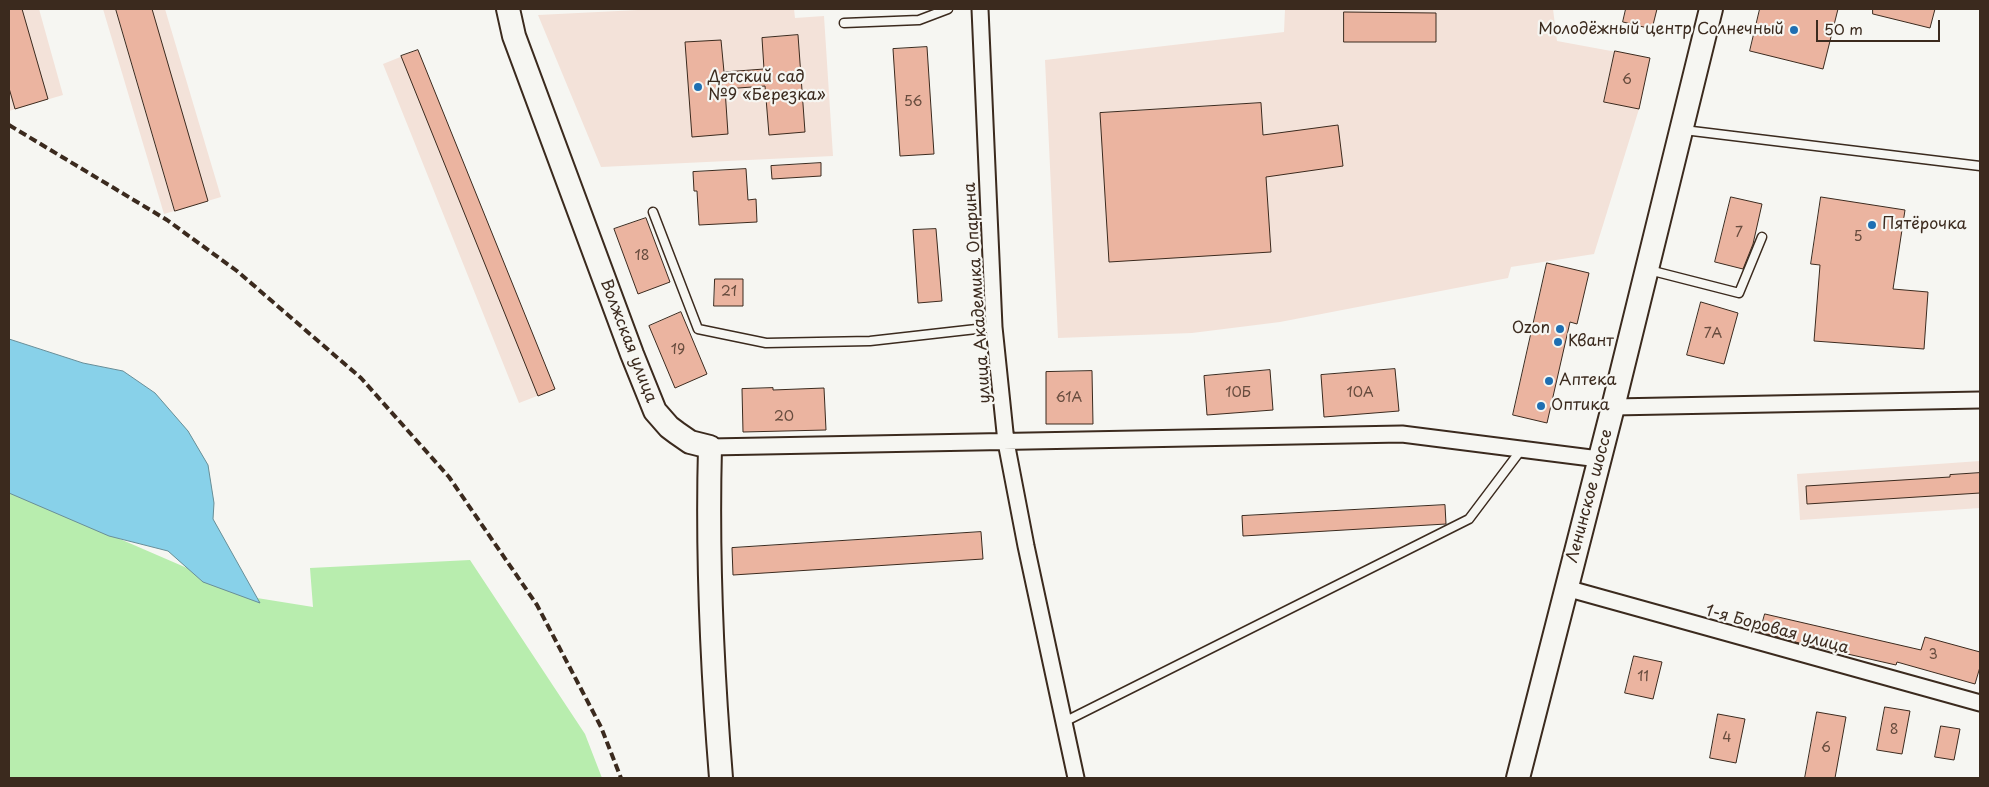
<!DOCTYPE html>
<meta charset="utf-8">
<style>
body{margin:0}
#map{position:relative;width:1989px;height:787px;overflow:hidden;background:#f6f6f2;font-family:"Playpen Sans",sans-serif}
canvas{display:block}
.frame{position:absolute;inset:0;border:10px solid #3b2a1e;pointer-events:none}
.scale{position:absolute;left:1816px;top:20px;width:124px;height:22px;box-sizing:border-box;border:2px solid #3b2a1e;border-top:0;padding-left:6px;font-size:15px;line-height:18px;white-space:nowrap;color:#3b2a1e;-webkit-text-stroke:4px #f6f6f2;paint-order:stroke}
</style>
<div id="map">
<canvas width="1989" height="787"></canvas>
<div class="frame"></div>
<div class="scale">50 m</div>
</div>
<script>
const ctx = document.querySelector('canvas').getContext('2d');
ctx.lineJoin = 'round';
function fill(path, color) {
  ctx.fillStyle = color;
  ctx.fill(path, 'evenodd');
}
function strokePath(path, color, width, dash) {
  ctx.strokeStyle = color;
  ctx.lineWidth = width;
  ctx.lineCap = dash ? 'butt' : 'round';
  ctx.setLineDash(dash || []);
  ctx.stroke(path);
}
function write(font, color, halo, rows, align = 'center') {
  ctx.font = font + ' "Playpen Sans",sans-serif';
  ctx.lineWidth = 4.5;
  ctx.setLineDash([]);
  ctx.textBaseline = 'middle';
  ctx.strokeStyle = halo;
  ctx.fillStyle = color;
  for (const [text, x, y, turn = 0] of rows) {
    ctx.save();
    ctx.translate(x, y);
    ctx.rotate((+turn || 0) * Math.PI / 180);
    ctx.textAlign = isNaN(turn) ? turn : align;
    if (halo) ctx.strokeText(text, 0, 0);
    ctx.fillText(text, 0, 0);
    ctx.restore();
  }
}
const built = new Path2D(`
 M9 9H39L63 95 9 111Z
 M103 9H165L221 197 164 214Z
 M639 9H794L795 18 824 16 833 156 601 167 538 15 638 10Z
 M1285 9H1553L1557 41 1649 58 1639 109 1594 254 1511 267 1508 278 1280 322 1192 333 1058 338 1045 60 1284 32Z
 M418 50 555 389 519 403 383 64Z
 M1980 461V508L1800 520 1797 474Z`);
const green = new Path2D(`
 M155 393 188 431 208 465 214 503 213 519 257 598 313 607 310 568 470 560 585 734 602 778H9V491L187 568 168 551Z`);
const water = new Path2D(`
 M9 339 83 363 123 371 155 393 188 431 208 465 214 503 213 519 260 603 203 582 168 551 109 536 9 493Z`);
const building = new Path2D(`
 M9 9H22L48 99 15 109 9 88Z
 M116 9H152L208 201 175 211Z
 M1626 9H1657L1652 29 1623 22Z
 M1760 9H1838L1823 69 1750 51Z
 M1873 9H1935L1930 28 1873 14Z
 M1344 12 1436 13V42H1344Z
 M798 35 805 132 769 135 765 86 725 89 728 134 692 137 685 42 721 40 724 72 764 69 762 38Z
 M927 47 934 154 900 156 893 49Z
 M418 50 555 389 538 396 401 56Z
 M1615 51 1650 58 1639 109 1604 102Z
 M1261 103 1263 135 1338 125 1343 166 1266 177 1271 252 1109 262 1100 113Z
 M821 163V176L772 179 771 166Z
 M746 169 748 200 756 199 757 222 699 225 697 191H694L693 172Z
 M1731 197 1762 204 1753 244 1743 269 1715 262Z
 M1821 197 1905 210 1893 289 1928 292 1924 349 1814 341 1820 265 1811 264Z
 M646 218 670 282 638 294 614 229Z
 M936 229 942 301 918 303 913 230Z
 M1547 263 1589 273 1577 324 1570 322 1547 423 1513 415Z
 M715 279H743V306H714Z
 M1701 302 1738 313 1724 364 1687 355Z
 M681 312 707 374 675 388 649 326Z
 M1395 369 1399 411 1324 417 1321 375Z
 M1270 370 1273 410 1207 415 1204 376Z
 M1092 371 1093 424H1046V372Z
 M773 388V390L824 388 826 430 743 432 742 389Z
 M1980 473V493L1807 504 1806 486 1950 477V475Z
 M1445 505 1446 524 1243 536 1242 516Z
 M981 532 983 559 733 575 732 548Z
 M1765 614 1921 650 1925 637 1980 652V667L1975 684 1897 662 1896 665 1799 643 1760 632Z
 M1634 656 1662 662 1653 699 1625 693Z
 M1885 707 1910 711 1902 754 1877 750Z
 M1817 712 1846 717 1835 778H1805Z
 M1718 714 1745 719 1736 763 1710 758Z
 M1941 726 1960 729 1954 760 1935 757Z`);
const lane = new Path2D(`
 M844 23 919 20 948 9
 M1684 130 1980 166
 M653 212 698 329 766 343 870 341 994 327
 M1649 270 1739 293 1762 237
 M1064 722 1469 519 1521 450`);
const street = new Path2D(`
 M980 9 994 327 1006 442 1026 546 1076 778
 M1613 407 1980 400
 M710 447 1402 434 1599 459
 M1566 588 1980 703`);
const secondary = new Path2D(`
 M508 9 514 36 632 354 655 411 669 427 677 433 690 442 710 447C707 557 712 668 721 778
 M1518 778 1613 407 1711 9`);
const rail = new Path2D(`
 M9 125 167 220 237 271 361 378 449 477 537 605 601 727 621 778`);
const markers = [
 [1794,30,5,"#1f6fb2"],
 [698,87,5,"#1f6fb2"],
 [1872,225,5,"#1f6fb2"],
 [1560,329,5,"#1f6fb2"],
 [1558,342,5,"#1f6fb2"],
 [1549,381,5,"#1f6fb2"],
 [1541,406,5,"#1f6fb2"]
];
const numberNames = [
 ["6",1627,80],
 ["56",913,102],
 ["7",1739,233],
 ["5",1858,237],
 ["18",642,256],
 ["21",729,292],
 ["7А",1713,334],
 ["19",678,350],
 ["10Б",1238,393],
 ["10А",1360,393],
 ["61А",1069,398],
 ["20",784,417],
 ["3",1933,655],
 ["11",1643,677],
 ["8",1894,730],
 ["4",1727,738],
 ["6",1826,748]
];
const poiNames = [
 ["Молодёжный центр Солнечный",1784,30,"right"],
 ["Детский сад",708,78],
 ["№9 «Березка»",708,96],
 ["Пятёрочка",1882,225],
 ["Ozon",1550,329,"right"],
 ["Квант",1568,342],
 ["Аптека",1559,381],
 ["Оптика",1551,406]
];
const streetNames = [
 ["улица Академика Опарина",978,293,-94],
 ["Волжская улица",628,341,69],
 ["Ленинское шоссе",1590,496,-75],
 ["1-я Боровая улица",1777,630,15]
];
fill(built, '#f3e2d9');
fill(green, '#b8edae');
fill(water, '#88d1e9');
strokePath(water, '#698e98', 1);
fill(building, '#ebb4a0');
strokePath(building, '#3b2a1e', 1);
strokePath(lane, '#3b2a1e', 11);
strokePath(street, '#3b2a1e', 19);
strokePath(secondary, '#3b2a1e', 26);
strokePath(lane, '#f6f6f2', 8);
strokePath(street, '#f6f6f2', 15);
strokePath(secondary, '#f6f6f2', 22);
strokePath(rail, '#3b2a1e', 4, [8, 4]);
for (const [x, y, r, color] of markers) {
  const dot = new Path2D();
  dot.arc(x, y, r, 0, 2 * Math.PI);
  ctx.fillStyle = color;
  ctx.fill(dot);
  strokePath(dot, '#f6f6f2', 2);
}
write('14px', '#674c3e', null, numberNames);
write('16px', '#3b2a1e', '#f6f6f2', poiNames, 'left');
write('16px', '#3b2a1e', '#f6f6f2', streetNames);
</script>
